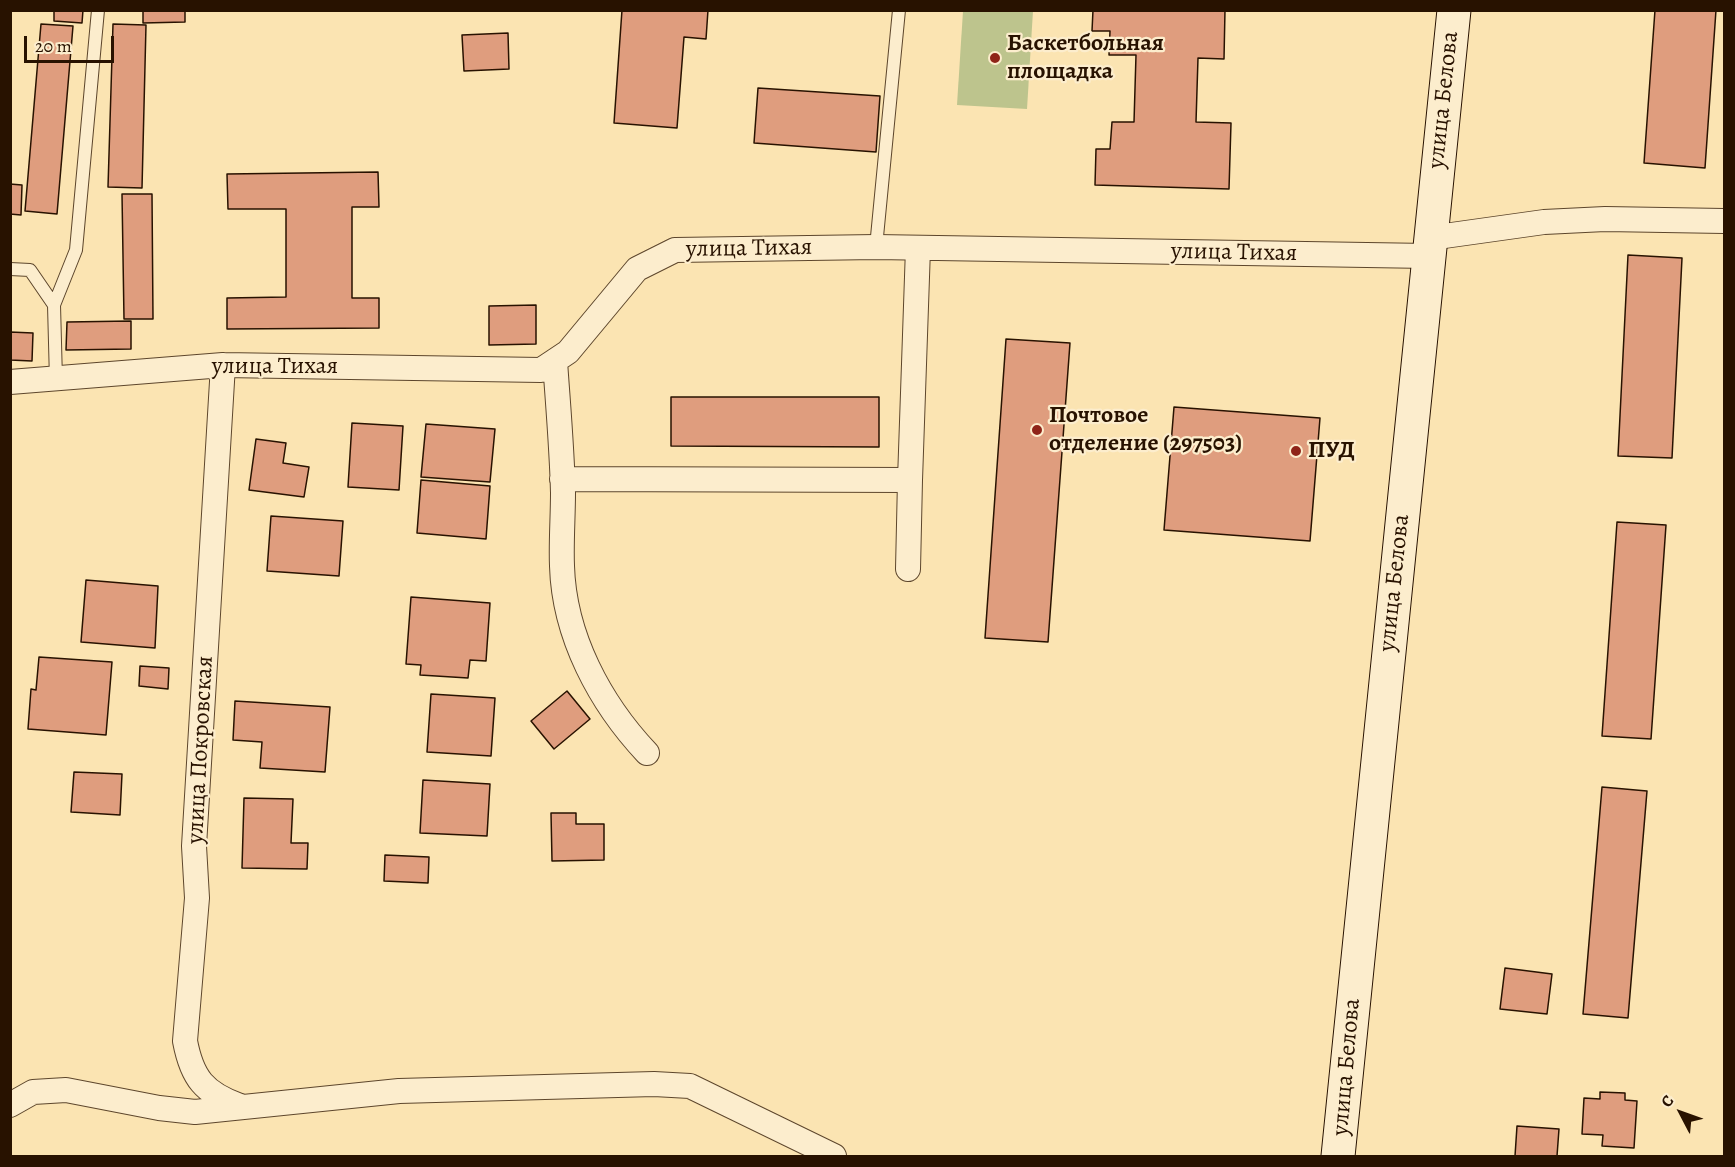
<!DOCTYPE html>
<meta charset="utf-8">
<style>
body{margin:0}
#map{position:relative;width:1735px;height:1167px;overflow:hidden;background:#fbe4b2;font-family:Alegreya,serif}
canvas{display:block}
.frame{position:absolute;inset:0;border:12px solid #281200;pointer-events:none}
.north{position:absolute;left:1651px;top:1083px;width:60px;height:60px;-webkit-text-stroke:4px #fcedcd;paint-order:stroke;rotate:311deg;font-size:16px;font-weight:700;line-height:24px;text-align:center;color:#281200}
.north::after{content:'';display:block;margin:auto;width:21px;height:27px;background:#281200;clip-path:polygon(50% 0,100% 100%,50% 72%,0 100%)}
.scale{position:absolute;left:24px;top:36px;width:90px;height:27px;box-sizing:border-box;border:3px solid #281200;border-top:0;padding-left:8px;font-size:18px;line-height:21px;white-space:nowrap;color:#281200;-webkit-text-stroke:4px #fcedcd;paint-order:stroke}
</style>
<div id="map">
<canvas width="1735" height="1167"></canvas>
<div class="frame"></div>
<div class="north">С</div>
<div class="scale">20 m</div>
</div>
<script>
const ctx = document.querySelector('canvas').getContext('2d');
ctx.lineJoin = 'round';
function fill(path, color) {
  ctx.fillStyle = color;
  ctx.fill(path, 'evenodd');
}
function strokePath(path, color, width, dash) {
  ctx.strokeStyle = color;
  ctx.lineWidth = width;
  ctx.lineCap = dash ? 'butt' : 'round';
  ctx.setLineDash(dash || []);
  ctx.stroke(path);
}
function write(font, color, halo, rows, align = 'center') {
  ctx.font = font + ' Alegreya,serif';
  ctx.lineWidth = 4.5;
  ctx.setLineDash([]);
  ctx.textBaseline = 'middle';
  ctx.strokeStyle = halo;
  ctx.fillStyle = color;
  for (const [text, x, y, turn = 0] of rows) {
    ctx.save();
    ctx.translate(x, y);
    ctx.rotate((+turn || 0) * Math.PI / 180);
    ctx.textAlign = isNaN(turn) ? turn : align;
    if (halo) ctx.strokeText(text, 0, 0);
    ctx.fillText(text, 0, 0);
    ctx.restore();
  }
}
const green = new Path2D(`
 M963 11H1033L1027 109 957 105Z`);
const building = new Path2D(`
 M54 10H83L82 23 54 21Z
 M143 10H185V22L143 23Z
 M622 10H708L706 39 684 37 677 128 614 123Z
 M1093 10H1225L1224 59 1198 58 1196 122 1231 123 1229 189 1095 185 1096 149H1110L1112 122H1134L1136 55H1109L1110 31H1092Z
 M1655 10H1716L1705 168 1644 163Z
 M41 24 73 26 57 214 25 211Z
 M113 24 146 25 142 188 108 187Z
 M508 33 509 69 464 71 462 35Z
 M758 88 880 96 876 152 754 143Z
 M378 172 379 207H352V298H379V328L227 329V298L286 297V209H228L227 174Z
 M10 184 22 185 21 215 10 214Z
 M122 194H152L153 319H124Z
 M1628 255 1682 258 1672 458 1618 456Z
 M536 305V344L489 345V306Z
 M131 321V349L66 350 67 322Z
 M10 332 33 333 32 361 10 360Z
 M1006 339 1070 343 1048 642 985 638Z
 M671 397H879V447L671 446Z
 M1174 407 1320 418 1310 541 1164 530Z
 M352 423 403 426 399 490 348 487Z
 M426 424 495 429 490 482 421 477Z
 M256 439 286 443 283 463 309 467 304 497 249 490Z
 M421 480 490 486 486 539 417 533Z
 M271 516 343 521 339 576 267 571Z
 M1617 522 1666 525 1651 739 1602 736Z
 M86 580 158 586 155 648 81 642Z
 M411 597 490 603 486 661 470 660 468 678 420 675 421 665 406 664Z
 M39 657 112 662 106 735 28 729 31 689 36 690Z
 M140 666 169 668 168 689 139 686Z
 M567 691 590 719 554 749 531 721Z
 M431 694 495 698 491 756 427 752Z
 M235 701 330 707 325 772 260 768 262 742 233 740Z
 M74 772 122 774 120 815 71 812Z
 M423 780 490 784 487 836 420 833Z
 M1602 787 1647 791 1628 1018 1583 1014Z
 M244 798 293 799 291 843H308L307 869 242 868Z
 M551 813H576V824H604V860L552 861Z
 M385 855 429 857 428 883 384 881Z
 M1505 968 1552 974 1547 1014 1500 1009Z
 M1600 1092 1625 1093V1100L1637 1101 1634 1148 1602 1146 1603 1135 1582 1134 1584 1098 1600 1099Z
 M1517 1126 1559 1129 1557 1156H1515Z`);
const lane = new Path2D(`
 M876 247 899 10
 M10 269 30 270 54 305
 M56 380 54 305 76 250 98 10`);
const street = new Path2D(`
 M1430 238 1544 222 1605 219 1724 221
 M555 361C558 405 562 449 563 493 563 517 561 542 562 566 564 636 600 703 647 753
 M223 365 194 846 197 898 185 1041C192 1078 204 1093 240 1106
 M10 382 223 365 541 370 568 352 637 269 675 250 876 247 1428 256
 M562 479 910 480 918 248
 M908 569 910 480
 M10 1105 33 1092 66 1090 159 1108 195 1112 399 1091 654 1084 690 1086 834 1156`);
const secondary = new Path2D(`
 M1338 1156 1454 10`);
const markers = [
 [995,58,6,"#8f2418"],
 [1037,430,6,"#8f2418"],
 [1296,451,6,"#8f2418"]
];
const poiNames = [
 ["Баскетбольная",1007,44],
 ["площадка",1007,72],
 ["Почтовое",1049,416],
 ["отделение (297503)",1049,444],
 ["ПУД",1308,451]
];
const streetNames = [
 ["улица Белова",1444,100,-84],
 ["улица Тихая",749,249,-1],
 ["улица Тихая",1234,253,1],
 ["улица Тихая",275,367],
 ["улица Белова",1395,583,-84],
 ["улица Покровская",201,750,-87],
 ["улица Белова",1347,1067,-85]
];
fill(green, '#bdc48d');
fill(building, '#df9d7e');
strokePath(building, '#281200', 1.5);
strokePath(lane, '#5d462c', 14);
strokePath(street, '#5d462c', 26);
strokePath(secondary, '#281200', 35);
strokePath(lane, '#fcedcd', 12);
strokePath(street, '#fcedcd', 24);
strokePath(secondary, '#fcedcd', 33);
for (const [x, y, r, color] of markers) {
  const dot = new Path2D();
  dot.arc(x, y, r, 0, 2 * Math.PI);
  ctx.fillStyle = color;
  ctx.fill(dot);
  strokePath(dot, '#fcedcd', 2);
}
write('bold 24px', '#281200', '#fcedcd', poiNames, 'left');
write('24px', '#281200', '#fcedcd', streetNames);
</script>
